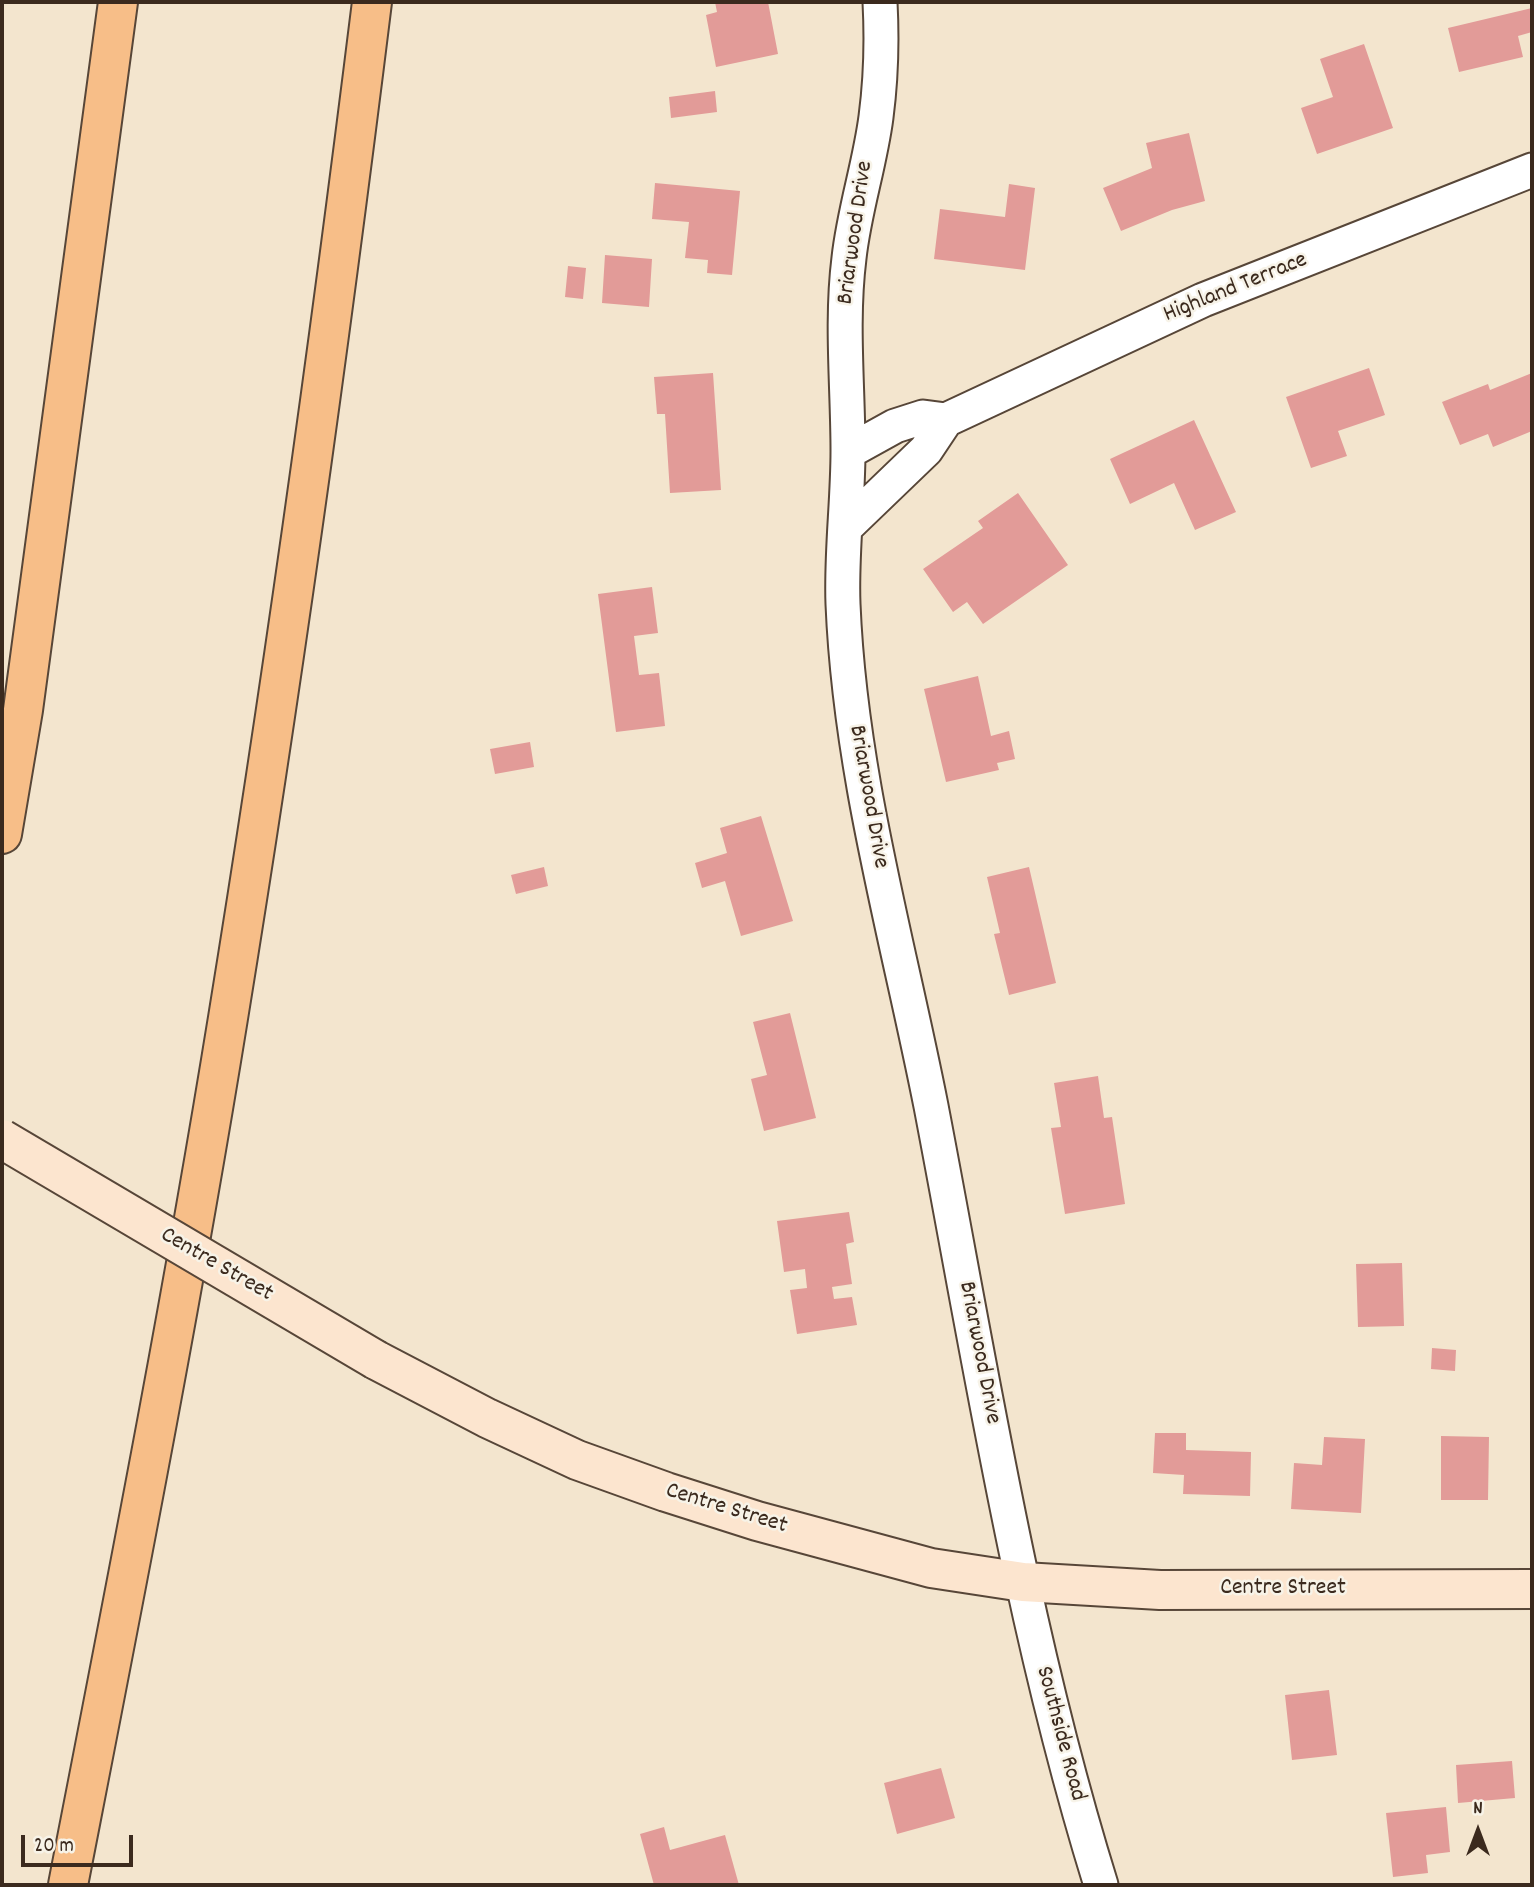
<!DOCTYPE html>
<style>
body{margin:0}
#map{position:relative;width:1534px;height:1887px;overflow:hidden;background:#f3e5ce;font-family:Dekko,sans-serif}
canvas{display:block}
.frame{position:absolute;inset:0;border:4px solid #3b2a1e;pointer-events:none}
.north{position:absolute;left:1443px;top:1796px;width:70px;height:70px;-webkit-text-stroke:5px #f7f3e8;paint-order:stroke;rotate:0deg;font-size:19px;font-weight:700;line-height:28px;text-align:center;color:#3b2a1e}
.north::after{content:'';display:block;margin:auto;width:24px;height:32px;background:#3b2a1e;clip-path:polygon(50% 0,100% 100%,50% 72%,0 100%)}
.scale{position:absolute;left:21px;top:1835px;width:112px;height:32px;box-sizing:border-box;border:4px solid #3b2a1e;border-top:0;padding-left:9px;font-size:21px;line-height:24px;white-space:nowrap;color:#3b2a1e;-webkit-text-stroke:5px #f7f3e8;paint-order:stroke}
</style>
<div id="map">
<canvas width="1534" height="1887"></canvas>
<div class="frame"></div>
<div class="north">N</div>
<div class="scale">20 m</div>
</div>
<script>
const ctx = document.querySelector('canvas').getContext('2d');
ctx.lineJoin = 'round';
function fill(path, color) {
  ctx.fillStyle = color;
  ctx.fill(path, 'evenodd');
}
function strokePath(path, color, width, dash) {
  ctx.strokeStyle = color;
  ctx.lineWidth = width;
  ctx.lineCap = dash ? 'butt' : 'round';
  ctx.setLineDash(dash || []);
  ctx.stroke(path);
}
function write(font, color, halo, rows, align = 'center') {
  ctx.font = font + ' Dekko,sans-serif';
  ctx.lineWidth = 5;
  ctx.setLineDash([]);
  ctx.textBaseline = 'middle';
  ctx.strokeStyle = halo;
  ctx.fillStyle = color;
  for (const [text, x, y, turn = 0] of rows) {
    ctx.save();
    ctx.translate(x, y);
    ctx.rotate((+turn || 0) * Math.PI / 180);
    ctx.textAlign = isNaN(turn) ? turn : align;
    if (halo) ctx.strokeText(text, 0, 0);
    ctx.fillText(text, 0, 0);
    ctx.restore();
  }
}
const building = new Path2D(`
 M715 2H768L778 54 716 67 706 15 717 12Z
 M1532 8V32L1518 36 1523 57 1459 72 1448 28Z
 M1364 44 1393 128 1317 154 1301 108 1333 97 1320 59Z
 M715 91 717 112 671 118 669 97Z
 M1189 133 1205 201 1172 210 1121 231 1103 188 1152 168 1146 143Z
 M655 183 740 191 732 275 707 273 708 260 685 258 689 222 652 219Z
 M1009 184 1035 188 1025 270 934 259 940 209 1005 217Z
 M605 255 652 259 649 307 602 303Z
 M568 266 586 268 583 299 565 297Z
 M1369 368 1385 415 1338 431 1347 456 1311 468 1286 397Z
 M713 373 721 490 670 493 665 414H657L654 377Z
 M1532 373V431L1493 447 1488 434 1460 445 1442 402 1488 384 1490 390Z
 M1194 420 1236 512 1195 530 1174 483 1130 504 1110 459Z
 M1018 493 1068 565 983 624 967 602 953 612 923 569 983 528 978 521Z
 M652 587 658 633 634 636 639 675 659 673 665 726 616 732 598 594Z
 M978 676 991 736 1009 731 1015 759 997 763 999 770 946 782 924 689Z
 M530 742 534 767 495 774 490 749Z
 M761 816 793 921 741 936 725 881 702 888 695 863 727 853 720 828Z
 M544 867 548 886 516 894 511 875Z
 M1029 867 1056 983 1009 995 994 934 1000 933 987 877Z
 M790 1013 816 1118 764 1131 751 1079 767 1075 753 1022Z
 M1098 1076 1104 1118 1112 1117 1125 1204 1065 1214 1051 1128 1061 1127 1054 1083Z
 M849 1212 854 1242 846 1244 852 1284 832 1287 834 1299 852 1297 857 1325 797 1334 790 1290 807 1288 805 1269 784 1272 777 1221Z
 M1402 1263 1404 1326 1358 1327 1356 1264Z
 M1432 1348 1456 1350 1455 1371 1431 1369Z
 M1155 1433H1186V1450L1251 1452 1250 1496 1183 1494 1184 1475 1153 1473Z
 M1441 1436 1489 1437 1488 1500H1441Z
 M1324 1437 1365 1439 1361 1513 1291 1509 1294 1463 1322 1465Z
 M1329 1690 1337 1755 1292 1760 1285 1695Z
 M1512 1761 1515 1798 1458 1803 1456 1765Z
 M941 1768 955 1818 897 1834 884 1783Z
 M1446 1807 1450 1852 1426 1855 1428 1873 1393 1877 1386 1813Z
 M664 1827 670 1850 725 1835 739 1885H654L640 1834Z`);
const minor = new Path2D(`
 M880 2C882 40 881 79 876 117 870 164 854 211 849 258 841 322 848 387 848 451 848 502 841 554 843 604 850 775 898 939 931 1106 981 1367 1022 1631 1101 1885
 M848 452 895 426 923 417 946 420
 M847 526 926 450 946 420 1203 300 1532 170`);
const secondary = new Path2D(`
 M376 1360 487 1418 577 1460 666 1492 757 1521 931 1568 1023 1582 1160 1590 1532 1589`);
const motorway = new Path2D(`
 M2 834 23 710 118 2
 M68 1885C124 1597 181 1308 228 1018 283 680 330 341 372 2`);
const secondaryBridge = new Path2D(`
 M2 1139 376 1360`);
const streetNames = [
 ["Briarwood Drive",857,233,-82],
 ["Highland Terrace",1236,289,-22],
 ["Briarwood Drive",867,797,80],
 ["Centre Street",216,1266,30],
 ["Briarwood Drive",978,1353,79],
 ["Centre Street",726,1510,17],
 ["Centre Street",1283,1590],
 ["Southside Road",1059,1734,75]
];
fill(building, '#e29b98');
strokePath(minor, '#574638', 37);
strokePath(secondary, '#574638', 42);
strokePath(motorway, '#574638', 42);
strokePath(minor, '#fff', 33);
strokePath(secondary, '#fce5cf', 38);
strokePath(motorway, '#f7be88', 38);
strokePath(secondaryBridge, '#574638', 42, []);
strokePath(secondaryBridge, '#fce5cf', 38);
write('24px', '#3b2a1e', '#f7f3e8', streetNames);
</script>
